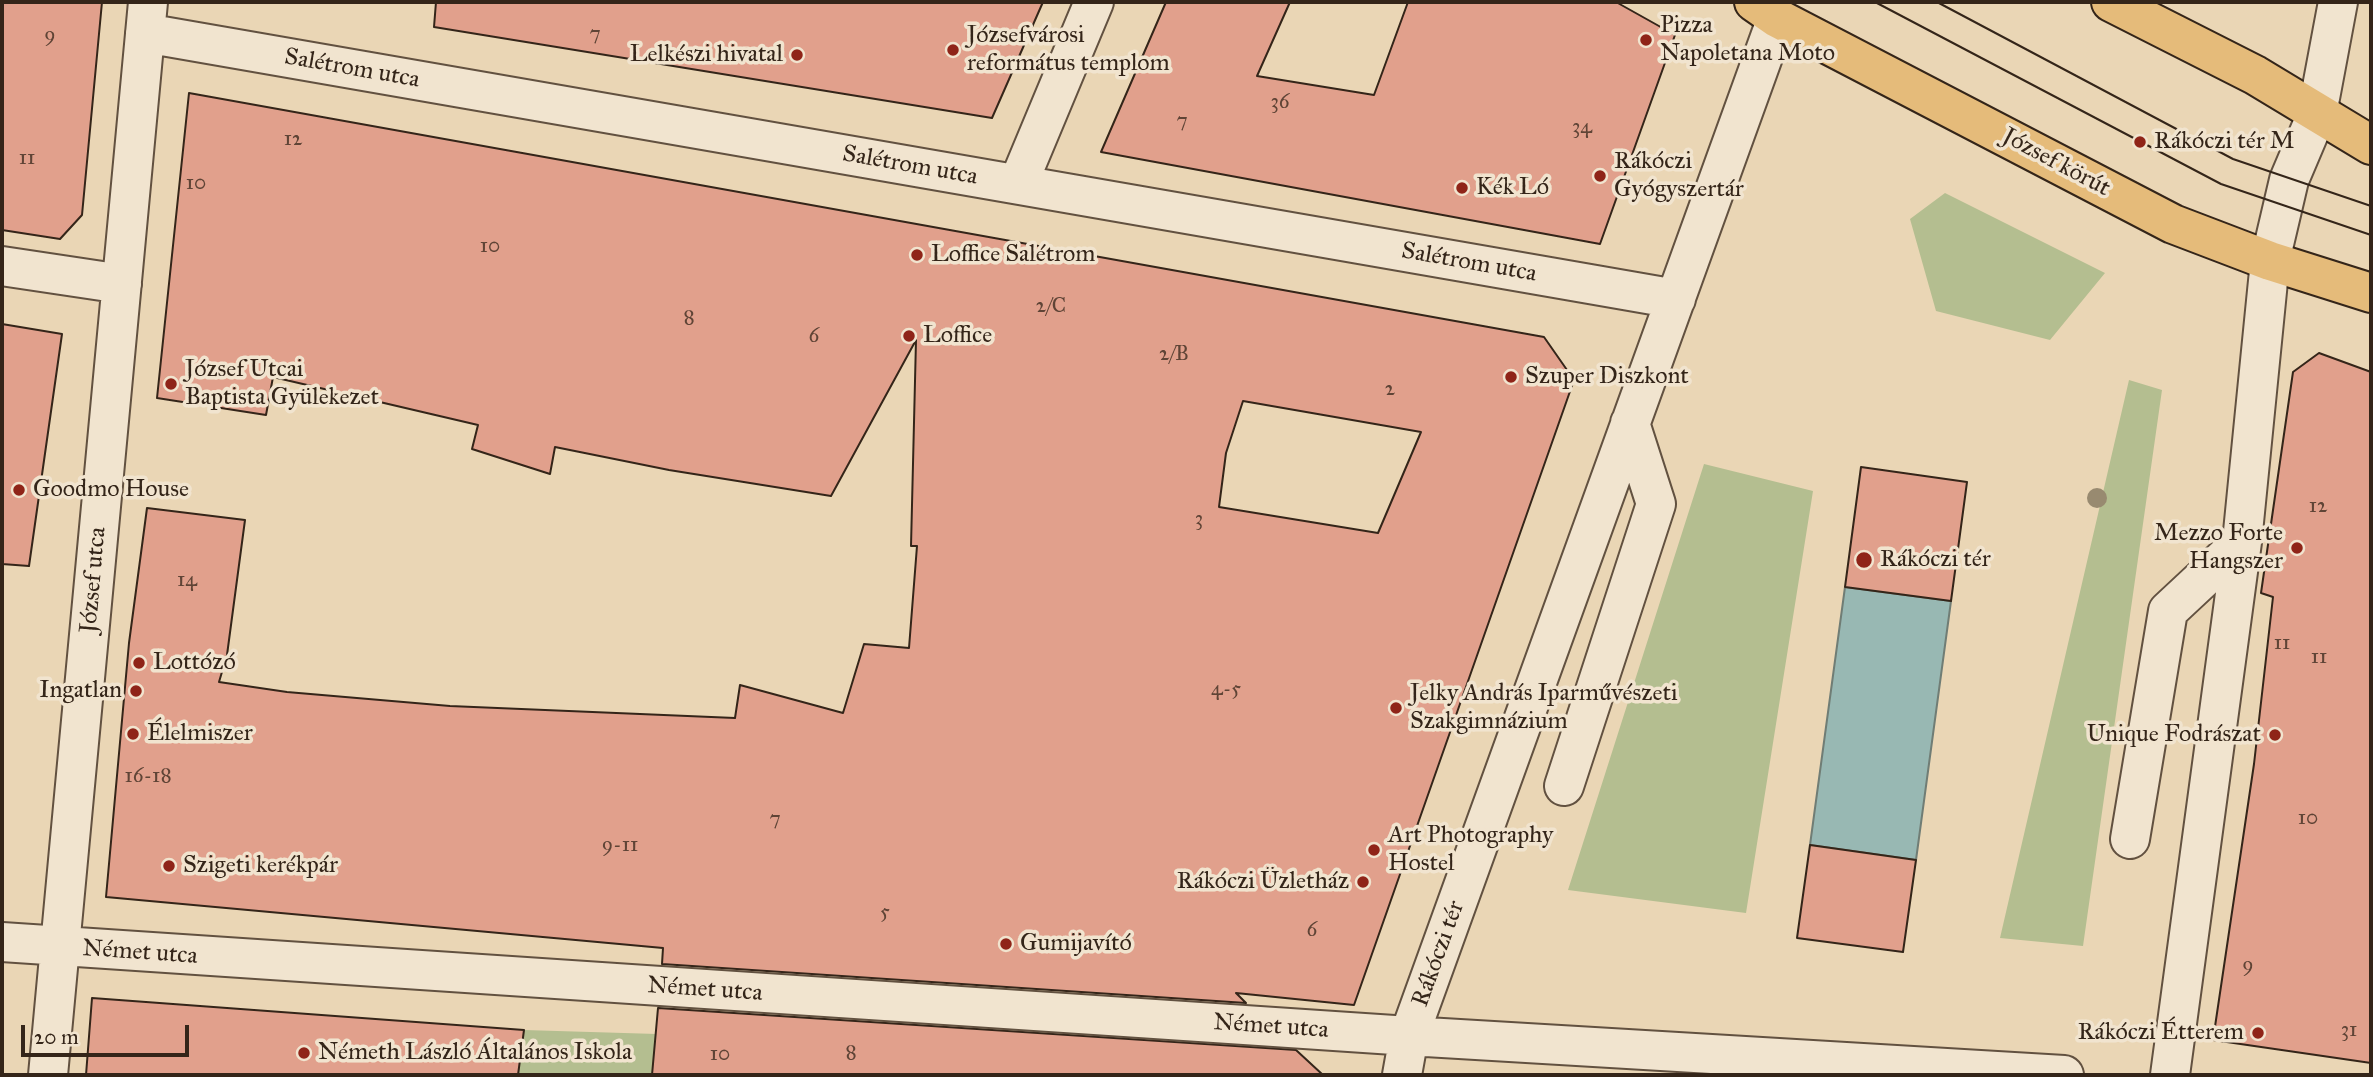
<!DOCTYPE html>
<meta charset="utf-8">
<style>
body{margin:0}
#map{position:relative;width:2373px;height:1077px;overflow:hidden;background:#ead6b5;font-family:"IM FELL Great Primer",serif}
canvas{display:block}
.frame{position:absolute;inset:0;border:4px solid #342519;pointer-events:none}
.scale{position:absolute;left:21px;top:1025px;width:168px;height:32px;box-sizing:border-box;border:4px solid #342519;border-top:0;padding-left:9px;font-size:21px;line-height:24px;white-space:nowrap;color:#342519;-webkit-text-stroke:5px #f1e4cf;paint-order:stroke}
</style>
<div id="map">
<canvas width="2373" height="1077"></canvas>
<div class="frame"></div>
<div class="scale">20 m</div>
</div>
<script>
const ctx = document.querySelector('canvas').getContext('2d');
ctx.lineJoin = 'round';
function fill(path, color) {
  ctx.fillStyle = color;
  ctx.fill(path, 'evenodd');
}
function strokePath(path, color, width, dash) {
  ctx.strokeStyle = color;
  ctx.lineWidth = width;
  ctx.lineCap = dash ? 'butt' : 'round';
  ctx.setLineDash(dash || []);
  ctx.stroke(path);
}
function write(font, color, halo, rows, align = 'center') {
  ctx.font = font + ' "IM FELL Great Primer",serif';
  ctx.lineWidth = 7;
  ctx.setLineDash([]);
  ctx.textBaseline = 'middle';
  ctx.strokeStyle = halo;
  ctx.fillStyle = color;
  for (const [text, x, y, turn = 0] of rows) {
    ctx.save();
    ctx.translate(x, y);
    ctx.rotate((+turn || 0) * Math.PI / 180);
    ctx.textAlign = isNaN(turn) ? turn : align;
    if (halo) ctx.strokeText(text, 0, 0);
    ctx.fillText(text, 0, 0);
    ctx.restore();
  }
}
const green = new Path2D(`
 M1945 193 2105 273 2050 340 1936 311 1910 219Z
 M2129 380 2162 390 2083 946 2000 938Z
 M1704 464 1813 491 1746 913 1568 890Z
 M524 1030 657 1034 652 1075H518Z`);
const water = new Path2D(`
 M1845 587 1951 601 1916 860 1810 845Z`);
const building = new Path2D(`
 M2 2H102L82 215 60 239 2 230Z
 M436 2H1043L992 118 434 27Z
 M1166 2H1290L1257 76 1374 95 1408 2H1616L1675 35 1600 244 1101 152Z
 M189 93 1544 337 1574 380 1354 1005 1236 993 1246 1003 662 964 663 948 106 897 129 643 147 508 245 520 227 655 219 682 287 692 450 706 735 718 740 685 843 713 864 644 909 648 917 546H911L916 340 831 496 669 470 555 447 550 474 472 449 478 425 273 377 266 415 157 398ZM1243 401 1421 432 1378 533 1219 507 1226 453Z
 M2 324 62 334 29 566 2 564Z
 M2319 353 2371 372V1063L2213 1040 2254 764 2273 597 2261 593 2293 372Z
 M1861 467 1967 482 1951 601 1845 587Z
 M1810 845 1916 860 1903 952 1797 938Z
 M92 998 524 1030 518 1075H86Z
 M658 1008 1296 1050 1323 1075H652Z`);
const minor = new Path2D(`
 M145 33 1676 299
 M1018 184 1094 2
 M2 266 122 284
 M1564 786 1656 504 1630 423
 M2130 839 2168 611 2242 542
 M2 942 1409 1036 2064 1075
 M48 1075 148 2
 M1402 1075 1409 1036 1777 18
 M2170 1075 2242 542 2270 261 2289 180 2317 114 2338 2`);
const major = new Path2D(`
 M1754 2 1777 18 2173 224 2270 261 2371 293
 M2111 2 2255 75 2371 145`);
const tram = new Path2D(`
 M1875 2 2221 184 2371 235
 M1937 2 2233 159 2371 206`);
const trees = [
 [2097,498]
];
const markers = [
 [1646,40,7,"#8f2418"],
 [953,50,7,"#8f2418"],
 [797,55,7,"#8f2418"],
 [2140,142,7,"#8f2418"],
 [1600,176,7,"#8f2418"],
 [1462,188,7,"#8f2418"],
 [917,255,7,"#8f2418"],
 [909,336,7,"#8f2418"],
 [1511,377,7,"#8f2418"],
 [171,384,7,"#8f2418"],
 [19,490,7,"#8f2418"],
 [2297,548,7,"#8f2418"],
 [1864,560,9,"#8f2418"],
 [139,663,7,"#8f2418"],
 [136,691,7,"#8f2418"],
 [1396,708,7,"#8f2418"],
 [133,734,7,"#8f2418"],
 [2275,735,7,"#8f2418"],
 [1374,850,7,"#8f2418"],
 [169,866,7,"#8f2418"],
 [1363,882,7,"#8f2418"],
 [1006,944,7,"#8f2418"],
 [2258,1033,7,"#8f2418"],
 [304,1053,7,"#8f2418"]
];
const numberNames = [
 ["7",595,35],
 ["9",50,36],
 ["36",1280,103],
 ["7",1182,122],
 ["34",1582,128],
 ["12",293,140],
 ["11",27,159],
 ["10",196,184],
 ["10",490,247],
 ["2/C",1051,307],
 ["8",689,319],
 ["6",814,337],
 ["2/B",1174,355],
 ["2",1390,390],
 ["12",2318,507],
 ["3",1199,520],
 ["14",187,581],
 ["11",2282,644],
 ["11",2319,658],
 ["4-5",1226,690],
 ["16-18",148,777],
 ["10",2308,819],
 ["7",775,820],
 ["9-11",620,846],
 ["5",885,913],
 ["6",1312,931],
 ["9",2248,966],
 ["31",2349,1031],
 ["8",851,1054],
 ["10",720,1055]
];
const poiNames = [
 ["Pizza",1660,26],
 ["Napoletana Moto",1660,54],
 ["Józsefvárosi",967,36],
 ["református templom",967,64],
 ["Lelkészi hivatal",783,55,"right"],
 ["Rákóczi tér M",2154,142],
 ["Rákóczi",1614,162],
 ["Gyógyszertár",1614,190],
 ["Kék Ló",1476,188],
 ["Loffice Salétrom",931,255],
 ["Loffice",923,336],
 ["József Utcai",185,370],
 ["Baptista Gyülekezet",185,398],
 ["Szuper Diszkont",1525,377],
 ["Goodmo House",33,490],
 ["Mezzo Forte",2283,534,"right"],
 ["Hangszer",2283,562,"right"],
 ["Rákóczi tér",1880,560],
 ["Lottózó",153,663],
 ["Ingatlan",122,691,"right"],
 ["Jelky András Iparművészeti",1410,694],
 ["Szakgimnázium",1410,722],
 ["Élelmiszer",147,734],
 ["Unique Fodrászat",2261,735,"right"],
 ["Art Photography",1388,836],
 ["Hostel",1388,864],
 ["Szigeti kerékpár",183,866],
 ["Rákóczi Üzletház",1349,882,"right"],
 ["Gumijavító",1020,944],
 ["Rákóczi Étterem",2244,1033,"right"],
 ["Németh László Általános Iskola",318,1053]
];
const streetNames = [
 ["Salétrom utca",352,69,10],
 ["József körút",2056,163,28],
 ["Salétrom utca",910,166,10],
 ["Salétrom utca",1469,263,10],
 ["József utca",94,580,-85],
 ["Német utca",140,953,4],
 ["Rákóczi tér",1439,954,-70],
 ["Német utca",705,990,4],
 ["Német utca",1271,1027,4]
];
fill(green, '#b4be90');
fill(water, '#98b8b3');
strokePath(water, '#707d75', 2);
fill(building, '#e1a08c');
strokePath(building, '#342519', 2);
strokePath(minor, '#625140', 42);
strokePath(major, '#342519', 42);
strokePath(minor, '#f1e4cf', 38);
strokePath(major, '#e5bb7a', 38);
strokePath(tram, '#342519', 2);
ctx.fillStyle = '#988a70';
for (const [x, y] of trees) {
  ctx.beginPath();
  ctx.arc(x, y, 10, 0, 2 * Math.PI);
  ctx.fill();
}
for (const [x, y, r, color] of markers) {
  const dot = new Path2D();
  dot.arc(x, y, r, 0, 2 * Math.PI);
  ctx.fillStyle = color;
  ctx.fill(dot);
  strokePath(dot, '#f1e4cf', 2.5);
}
write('21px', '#5f4436', null, numberNames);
write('24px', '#342519', '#f1e4cf', poiNames, 'left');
write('24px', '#342519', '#f1e4cf', streetNames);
</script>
